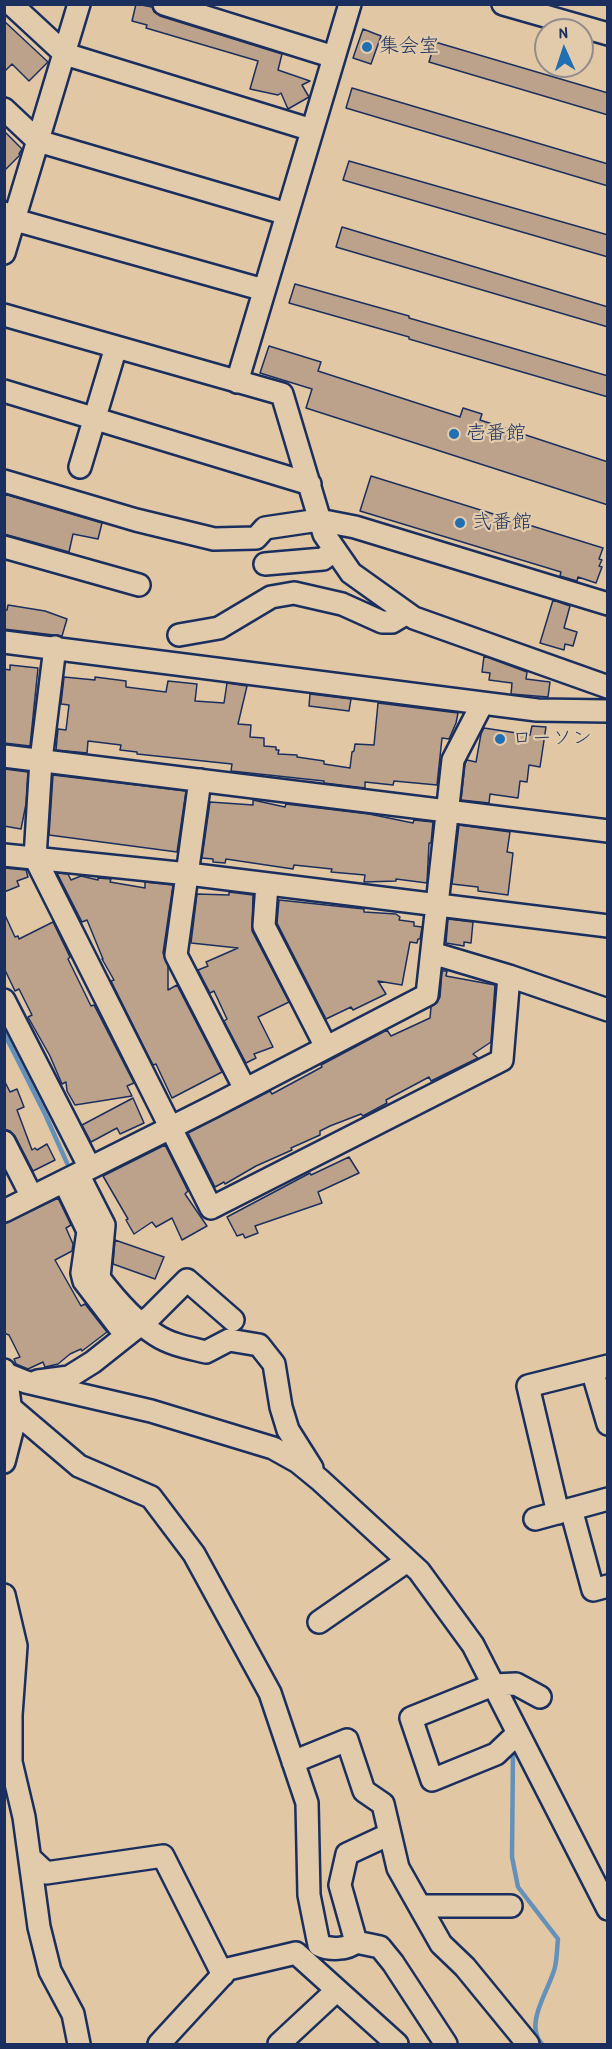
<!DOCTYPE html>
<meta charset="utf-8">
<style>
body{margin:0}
#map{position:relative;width:612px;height:2049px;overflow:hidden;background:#e2c7a5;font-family:"Patrick Hand",sans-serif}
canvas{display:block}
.frame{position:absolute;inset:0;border:6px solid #1b2f5e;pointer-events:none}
.north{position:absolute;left:534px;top:18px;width:60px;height:60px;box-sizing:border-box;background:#e1cbab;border:2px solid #928d8c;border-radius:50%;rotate:357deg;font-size:16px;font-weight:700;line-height:24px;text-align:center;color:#1b2f5e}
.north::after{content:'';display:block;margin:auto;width:21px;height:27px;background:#1f6fb2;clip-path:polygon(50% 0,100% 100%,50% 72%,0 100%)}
</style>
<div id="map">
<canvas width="612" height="2049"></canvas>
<div class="frame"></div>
<div class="north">N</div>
</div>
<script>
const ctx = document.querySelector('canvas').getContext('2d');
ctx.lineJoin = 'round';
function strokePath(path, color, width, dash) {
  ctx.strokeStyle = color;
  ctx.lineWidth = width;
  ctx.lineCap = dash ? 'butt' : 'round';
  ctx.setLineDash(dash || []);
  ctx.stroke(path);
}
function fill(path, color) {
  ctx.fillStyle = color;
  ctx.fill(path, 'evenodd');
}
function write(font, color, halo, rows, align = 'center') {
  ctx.font = font + ' "Patrick Hand","Klee One",sans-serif';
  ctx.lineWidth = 4.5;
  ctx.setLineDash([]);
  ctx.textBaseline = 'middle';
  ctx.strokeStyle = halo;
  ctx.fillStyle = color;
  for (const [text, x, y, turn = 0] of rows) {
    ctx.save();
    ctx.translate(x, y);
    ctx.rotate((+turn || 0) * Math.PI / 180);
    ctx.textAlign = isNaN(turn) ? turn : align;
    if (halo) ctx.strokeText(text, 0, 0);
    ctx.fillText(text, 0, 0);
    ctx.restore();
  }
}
const stream = new Path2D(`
 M4 1033 45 1114 67 1163
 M513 1751 512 1857 518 1887 558 1939C557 1948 557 1958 555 1967 550 1989 523 2024 542 2044`);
const building = new Path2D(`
 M136 4 152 7 154 12 160 16 282 54 278 70 310 81 302 85 309 97 288 109 281 93 278 95 250 89 258 61 146 28 147 25 132 21Z
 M4 21 48 62 29 81 12 64 4 72Z
 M363 29 381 36 371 64 353 58Z
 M435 42 608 93V115L429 62Z
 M352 88 608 164V186L346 108Z
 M4 131 22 149 19 154 20 155 4 171Z
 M349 161 608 235V257L343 180Z
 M342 227 608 307V327L336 247Z
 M295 284 409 316V318L608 376V397L409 339V337L289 303Z
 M269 346 321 362 318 371 460 417 463 408 482 414 480 420 608 462V505L306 408 312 389 260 373Z
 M371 476 603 548 599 559 602 560 599 566 602 567 596 583 578 577 577 581 560 576 561 572 360 511Z
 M4 494 102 523 98 539 73 534 69 552 4 534Z
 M553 600 570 606 564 628 577 632 573 646 565 644 564 650 540 643Z
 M8 605 45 611 67 619 62 636 4 629V610H7Z
 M484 656 527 672 526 679 550 682 548 697 511 694 512 683 489 680 490 673 482 672Z
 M10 665 38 668 30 746 4 743V669L10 670Z
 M64 677 95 680V677L126 681V687L166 692 168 681 197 684 195 701 224 703 227 683 247 686 238 724 251 725 250 737 264 738V746L276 747V750H279L278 754 297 755V757L324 761V764L350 768 352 752 354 751 355 744 374 745 378 703 458 713 456 723 449 739 442 738 437 785 394 781 393 785 365 782V788L324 783V781L231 771 232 764 137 754V752L120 750 121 745 88 741 87 753 56 750 58 729 66 730 69 705 61 704Z
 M310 694 351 699 349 711 309 706Z
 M532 726 546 727 540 767 529 765 527 782 520 781 518 798 490 794 489 803 461 800 465 764 467 760 476 762 481 734 484 728 530 735Z
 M5 769 28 772 26 804 21 829 4 826Z
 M53 775 186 791 177 852 49 835Z
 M253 800 285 807 286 804 369 814 413 823 414 820 433 822 431 843H429L427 883 396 879V881L364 882 365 875 331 872 332 869 294 865 293 869 226 859 225 863 213 862V859L202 858 210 802 253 805Z
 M459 825 510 832 507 852 513 853 508 895 478 891V887L452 884Z
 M4 868 26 870 28 877 17 881 19 886 4 892Z
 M57 873 68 874 71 880 81 876 98 880V878L111 879 110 882 145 888V882L173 885 163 953 168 966V990L177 985 222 1072 172 1098 156 1064 153 1065 111 981 114 980 102 959H103L87 920 82 922Z
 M229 892 253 895 252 931 289 1002 258 1017 273 1047 254 1054 256 1058 246 1063 224 1021 227 1019 214 991 210 993 198 970 208 966 206 962 238 948 191 943 197 894 229 895Z
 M279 900 364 909V912L396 914 400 917 399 920 414 922V926L422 927 420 939H418L417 943 410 942 402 985 378 981 386 994 353 1010 351 1007 326 1019 277 923Z
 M4 913 15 937 18 936 19 939 53 922 70 957 68 959 91 1006 94 1005 134 1083 127 1086 132 1096 75 1105 67 1091 66 1082 62 1084 50 1056 28 1017 32 1015 19 989 15 991 4 968Z
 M448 919 473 922 471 943 464 942V946L446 943Z
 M442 971H447L446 976 495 985 491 1042 473 1054 478 1058 431 1081 429 1077 386 1100 387 1103 363 1116 361 1114 330 1126 320 1131V1135L291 1148 292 1150 256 1166 225 1184 224 1182 215 1187 188 1133 270 1091 272 1094 322 1067 321 1065 387 1030 391 1036 430 1018 431 1007 437 1003 440 997Z
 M4 1080 10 1092 17 1089 24 1107 17 1110 32 1150 35 1148 37 1150 47 1144 55 1160 33 1171 15 1136 10 1131 4 1129Z
 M133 1098 144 1123 120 1134 117 1128 91 1142 82 1125Z
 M165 1145 188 1191 185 1194 207 1226 182 1240 172 1218 156 1227 152 1222 134 1234 126 1220 128 1219 103 1176Z
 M349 1157 359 1173 318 1192 322 1203 255 1226 258 1233 245 1238 243 1234 237 1236 227 1217 310 1173 311 1175Z
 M58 1198 71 1225 66 1228 73 1244 72 1251 55 1260 81 1306 85 1304 107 1332 82 1351 81 1349 70 1354 58 1364 45 1367 43 1362 28 1369 16 1364 14 1359 20 1357 9 1335 4 1333V1224Z
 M115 1240 164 1257 155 1279 113 1264Z`);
const minor = new Path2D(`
 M11 4 65 54 312 130
 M164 4 334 57
 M503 4 608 34
 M4 109 38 141 287 214
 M4 213 15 220 264 290
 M4 253 79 4
 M4 315 282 394 324 534 351 573 414 618 608 687
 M237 382 350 4
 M4 391 310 484
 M80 467 116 347
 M4 481 136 520 214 539 256 538 265 528 319 520 355 527 608 604
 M4 547 139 585
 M265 564 323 559 335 550
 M179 635 219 628 271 597 294 593 342 604 382 622H392L407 613
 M4 642 537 710 608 711
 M55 647 41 760 35 858 211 1208 502 1060 509 976
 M4 756 608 831
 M200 780 176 955 245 1089
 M4 855 188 874 608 926
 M267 884 264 926 326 1047
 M432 953 509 976 608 1010
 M4 1000 90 1168
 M4 1142 32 1197
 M78 1174 104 1225 99 1278C115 1299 134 1321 156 1335 171 1345 190 1348 206 1352L229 1340 259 1345 274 1364 281 1407 288 1430 312 1468
 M64 1181 88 1231 82 1273 84 1281 126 1336
 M4 1211 212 1107 427 995 453 760 482 704
 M4 1370 6 1374 26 1382 151 1411 273 1448 298 1462 320 1480 419 1571 473 1645 608 1909
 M592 1370 608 1424
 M38 1381 69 1377 93 1362 151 1316 187 1280 233 1320
 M12 1409 79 1466 151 1497 194 1554 270 1693 307 1803 309 1895 319 1945C329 1950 347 1950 356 1942L380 1947 393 1963 446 2044
 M4 1462 13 1427 6 1374
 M571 1509 593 1590 608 1586
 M558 1513 528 1386 608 1366
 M535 1519 608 1499
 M4 1595 16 1646 11 1715V1762L24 1817 39 1927 50 1971 73 2014 79 2044
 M319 1622 407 1561
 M517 1734 496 1754 432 1780 411 1718 493 1685 516 1684 540 1697
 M293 1762 347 1740 364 1791 383 1804 398 1868 441 1944 465 1967 528 2044
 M30 1858 46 1873 163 1856 223 1975
 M420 1906H511
 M356 1942 340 1885 347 1854 390 1834
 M159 2044 228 1969 296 1953 397 2044
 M279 2044 337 1990`);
const markers = [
 [367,47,6,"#1f6fb2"],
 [454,434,6,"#1f6fb2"],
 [460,523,6,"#1f6fb2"],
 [500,739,6,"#1f6fb2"]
];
const poiNames = [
 ["集会室",379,47],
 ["壱番館",466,434],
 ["弐番館",472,523],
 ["ローソン",512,739]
];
strokePath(stream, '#6491b9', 4.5);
fill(building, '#bda28b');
strokePath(building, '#1b2f5e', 1.5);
strokePath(minor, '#1b2f5e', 26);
strokePath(minor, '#e1cbab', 21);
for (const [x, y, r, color] of markers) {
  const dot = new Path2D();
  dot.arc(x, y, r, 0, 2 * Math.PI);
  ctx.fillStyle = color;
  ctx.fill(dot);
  strokePath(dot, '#e1cbab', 2);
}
write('20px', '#1b2f5e', '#e1cbab', poiNames, 'left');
</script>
